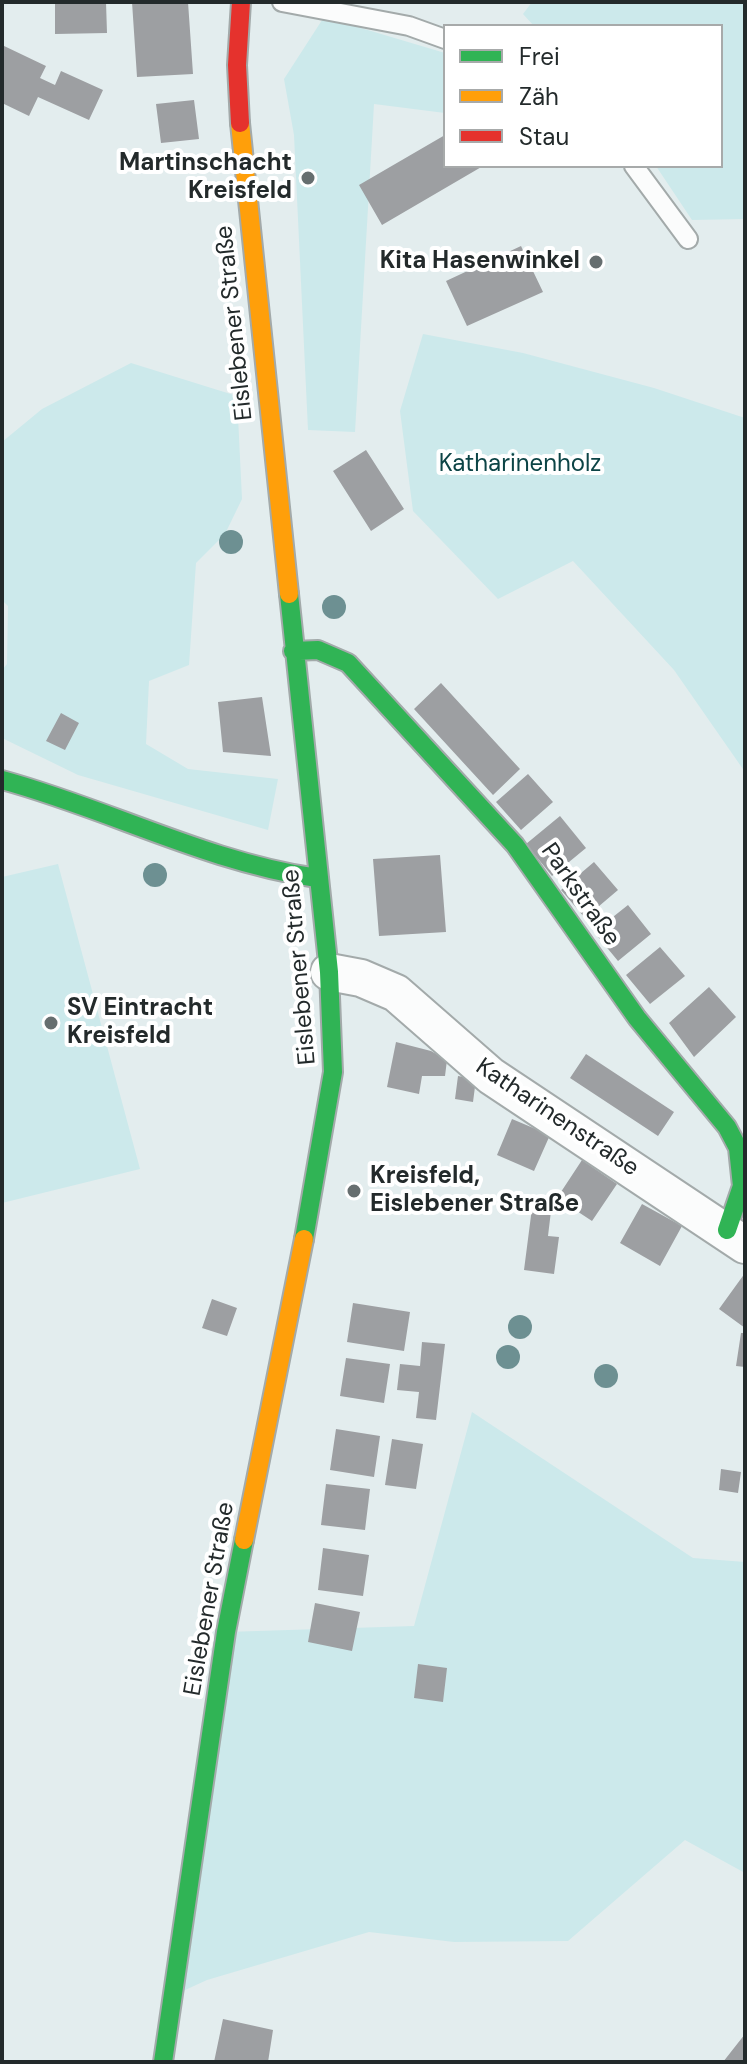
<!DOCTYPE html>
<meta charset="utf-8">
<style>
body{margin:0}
#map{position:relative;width:747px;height:2064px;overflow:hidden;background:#e3edee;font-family:"DM Sans",sans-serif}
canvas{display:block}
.frame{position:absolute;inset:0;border:4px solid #232a2b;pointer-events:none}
.legend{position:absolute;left:443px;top:24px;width:280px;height:144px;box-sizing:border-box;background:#fff;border:2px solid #a7aaaa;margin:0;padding:10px 14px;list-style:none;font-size:24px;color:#232a2b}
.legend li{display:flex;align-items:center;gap:16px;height:40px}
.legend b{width:40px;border:2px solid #a7aaaa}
</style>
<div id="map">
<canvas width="747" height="2064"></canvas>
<div class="frame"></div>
<ul class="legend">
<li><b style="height:10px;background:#30b455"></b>Frei</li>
<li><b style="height:10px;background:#ff9f0a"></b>Zäh</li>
<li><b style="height:10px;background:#e5322d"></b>Stau</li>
</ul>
</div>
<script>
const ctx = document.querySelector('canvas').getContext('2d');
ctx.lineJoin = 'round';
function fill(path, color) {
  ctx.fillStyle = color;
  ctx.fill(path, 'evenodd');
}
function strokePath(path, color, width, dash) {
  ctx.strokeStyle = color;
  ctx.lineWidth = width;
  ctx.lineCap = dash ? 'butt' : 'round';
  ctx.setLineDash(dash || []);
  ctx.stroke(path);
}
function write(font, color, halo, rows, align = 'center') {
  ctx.font = font + ' "DM Sans",sans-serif';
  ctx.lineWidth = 8;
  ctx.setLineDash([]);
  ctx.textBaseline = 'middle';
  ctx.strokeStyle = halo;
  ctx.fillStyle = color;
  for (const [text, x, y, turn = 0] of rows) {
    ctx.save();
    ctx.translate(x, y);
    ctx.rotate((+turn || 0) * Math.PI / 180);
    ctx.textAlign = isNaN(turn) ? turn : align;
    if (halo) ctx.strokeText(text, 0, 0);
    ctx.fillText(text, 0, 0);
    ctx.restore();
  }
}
const green = new Path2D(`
 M532 2H745V219L692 220 656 166H721V26H534L523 14Z
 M324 17 445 53V113L374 104 355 432 308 430 294 135 284 79Z
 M423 334 523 353 654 388 745 418V772L674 670 573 561 498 599 413 511 400 411Z
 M131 363 237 396 242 499 225 534 196 563 189 665 149 681 146 744 188 769 278 779 268 830 78 775 2 738V670L7 664 8 606 2 600V442L42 409Z
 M58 864 140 1169 2 1203V877Z
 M472 1412 693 1558 745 1562V1873L685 1840 568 1941 454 1942 369 1932 207 1980 172 1996 226 1632 414 1626Z`);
const building = new Path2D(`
 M55 2H106L107 33 55 34Z
 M132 2H188L193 74 137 77Z
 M2 45 46 66 40 78 55 85 61 71 103 90 89 120 38 97 29 116 2 103Z
 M194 100 199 139 161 143 156 104Z
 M445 135V166H483L382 225 359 185Z
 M521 246 543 292 467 326 446 281Z
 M366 450 404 509 371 531 333 471Z
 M441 683 520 769 493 795 414 709Z
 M262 697 271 756 223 752 218 702Z
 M61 713 79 723 65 750 46 741Z
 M528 774 553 802 521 830 496 802Z
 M560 816 586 848 552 876 526 844Z
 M440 855 446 932 379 936 373 859Z
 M594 862 618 890 585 918 561 890Z
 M628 905 651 934 618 961 594 932Z
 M660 947 685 976 650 1004 626 975Z
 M709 987 736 1017 694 1057 669 1023Z
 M396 1042 431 1051 447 1060 445 1076H422L419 1094 387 1087Z
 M586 1054 674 1112 658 1136 570 1078Z
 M458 1076 476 1079 473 1102 455 1099Z
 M512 1119 550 1135 534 1171 497 1155Z
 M582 1160 617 1184 592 1221 557 1198Z
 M642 1204 682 1226 660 1266 620 1243Z
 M532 1208 551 1211 548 1236 559 1237 554 1274 524 1270Z
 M745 1273V1328L719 1309Z
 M212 1299 237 1308 227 1336 202 1328Z
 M353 1303 410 1312 404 1351 347 1342Z
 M741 1333H745V1367L736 1366Z
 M422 1342 445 1344 436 1420 416 1418 419 1392 397 1390 400 1364 420 1366Z
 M346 1358 390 1364 384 1403 340 1396Z
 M336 1429 380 1436 374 1477 330 1470Z
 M392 1439 423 1444 416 1489 385 1485Z
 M721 1469 741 1472 738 1493 719 1490Z
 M326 1484 370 1489 365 1530 321 1525Z
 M323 1548 369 1555 363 1596 318 1590Z
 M315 1603 360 1612 352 1651 308 1642Z
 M418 1664 447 1668 443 1702 414 1698Z
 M223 2019 273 2030 268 2062H214Z
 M745 2034V2062H723Z`);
const lane = new Path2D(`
 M282 2 409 26 445 39
 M634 166 688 239`);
const street = new Path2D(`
 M329 972 361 978 396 993 491 1076 745 1245`);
const fast = new Path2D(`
 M289 594 329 972 333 1072 304 1239
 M293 651 318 650 348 663 515 845 637 1018 727 1127 738 1148 742 1186 727 1230
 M2 780C109 809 207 862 317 878
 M163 2062 226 1632 244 1540`);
const slow = new Path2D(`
 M240 123 289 594
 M244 1540 304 1239`);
const jam = new Path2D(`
 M240 123 237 65 241 2`);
const trees = [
 [231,542],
 [334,607],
 [155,875],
 [520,1327],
 [508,1357],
 [606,1376]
];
const markers = [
 [308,178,8,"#666e6f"],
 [596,262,8,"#666e6f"],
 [51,1023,8,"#666e6f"],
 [354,1191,8,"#666e6f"]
];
const poiNames = [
 ["Martinschacht",292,164],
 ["Kreisfeld",292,192],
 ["Kita Hasenwinkel",580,262],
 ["SV Eintracht",67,1009,"left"],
 ["Kreisfeld",67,1037,"left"],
 ["Kreisfeld,",370,1177,"left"],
 ["Eislebener Straße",370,1205,"left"]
];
const streetNames = [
 ["Eislebener Straße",235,323,-96],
 ["Parkstraße",580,895,55],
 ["Eislebener Straße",300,967,-95],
 ["Katharinenstraße",557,1118,34],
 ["Eislebener Straße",210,1599,-80]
];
const parkNames = [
 ["Katharinenholz",520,465]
];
fill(green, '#cce9eb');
fill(building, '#9d9fa2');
strokePath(lane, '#a3aaaa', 22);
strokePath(street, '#a3aaaa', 40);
strokePath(fast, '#a3aaaa', 22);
strokePath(slow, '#a3aaaa', 22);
strokePath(jam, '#a3aaaa', 22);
strokePath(lane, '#fbfcfc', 18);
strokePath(street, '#fbfcfc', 36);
strokePath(fast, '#30b455', 18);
strokePath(slow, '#ff9f0a', 18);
strokePath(jam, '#e5322d', 18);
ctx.fillStyle = '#6d9092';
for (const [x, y] of trees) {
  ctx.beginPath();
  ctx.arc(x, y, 12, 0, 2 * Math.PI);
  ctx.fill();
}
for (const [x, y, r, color] of markers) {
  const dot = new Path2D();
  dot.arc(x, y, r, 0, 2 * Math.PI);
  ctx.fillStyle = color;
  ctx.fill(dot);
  strokePath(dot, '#fff', 3);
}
write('bold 24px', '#232a2b', '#fff', poiNames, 'right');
write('24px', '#232a2b', '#fff', streetNames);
write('24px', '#0c4446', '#fff', parkNames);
</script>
